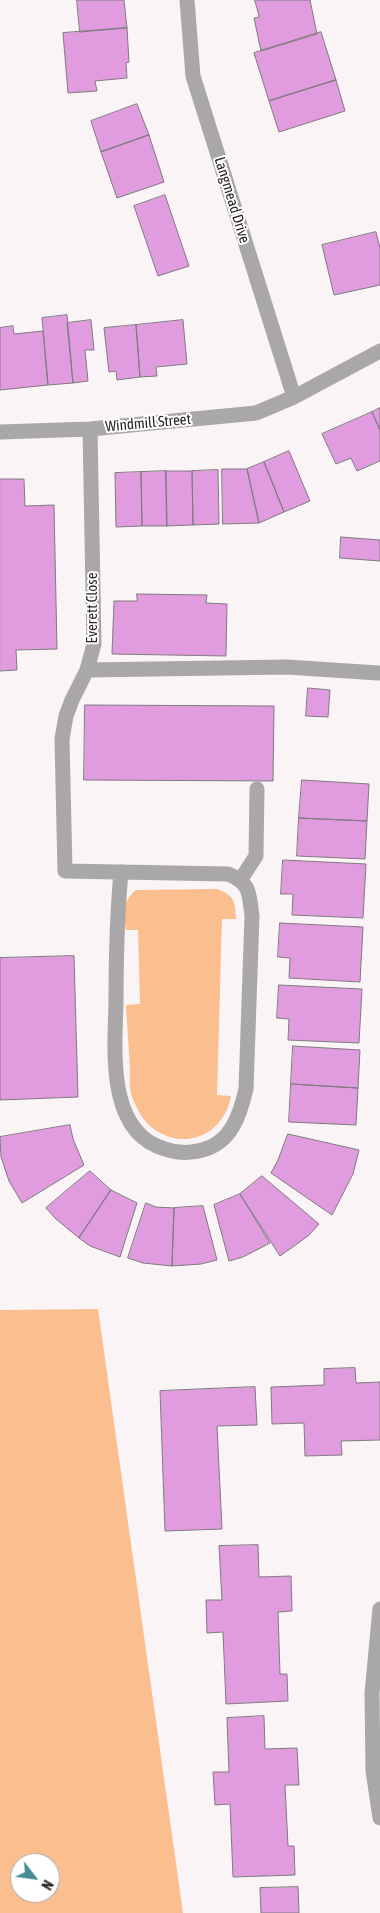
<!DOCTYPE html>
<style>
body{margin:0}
#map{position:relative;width:380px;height:1913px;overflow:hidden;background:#faf4f6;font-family:"Asap Condensed",sans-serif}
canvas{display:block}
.north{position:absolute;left:10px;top:1853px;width:50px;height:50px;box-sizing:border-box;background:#fff;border:1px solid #a9a8a9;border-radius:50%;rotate:120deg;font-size:14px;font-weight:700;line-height:20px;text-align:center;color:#282627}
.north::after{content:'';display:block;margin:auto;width:18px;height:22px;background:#458c95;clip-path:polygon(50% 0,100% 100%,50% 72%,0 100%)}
</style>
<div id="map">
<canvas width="380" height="1913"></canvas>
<div class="north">N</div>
</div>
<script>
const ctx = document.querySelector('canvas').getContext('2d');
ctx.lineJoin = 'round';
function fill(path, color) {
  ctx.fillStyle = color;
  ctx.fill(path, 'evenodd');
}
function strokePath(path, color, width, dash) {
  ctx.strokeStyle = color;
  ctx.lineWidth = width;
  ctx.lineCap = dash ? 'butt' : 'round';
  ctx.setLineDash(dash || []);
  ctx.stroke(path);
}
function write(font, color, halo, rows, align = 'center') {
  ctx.font = font + ' "Asap Condensed",sans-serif';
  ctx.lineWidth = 4;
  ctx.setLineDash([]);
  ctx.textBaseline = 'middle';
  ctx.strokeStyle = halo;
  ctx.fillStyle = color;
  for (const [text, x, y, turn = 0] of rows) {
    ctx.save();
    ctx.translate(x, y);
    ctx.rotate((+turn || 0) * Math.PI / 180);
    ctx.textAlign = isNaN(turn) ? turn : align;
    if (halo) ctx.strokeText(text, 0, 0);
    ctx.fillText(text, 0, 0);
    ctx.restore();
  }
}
const green = new Path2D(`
 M217 889C235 896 235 901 236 919H222L217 1095 231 1096C224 1136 182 1153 150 1126 142 1119 136 1107 132 1097 129 1089 130 1079 130 1070 129 1048 127 1027 126 1005L140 1004 138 930H126C124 914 122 901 136 890Z
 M98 1309 183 1913H0V1310ZM20 1863H50V1893H20Z`);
const building = new Path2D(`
 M77 0H124L127 28 80 32Z
 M255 0H310L317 34 261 51 254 18 259 17Z
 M127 28 129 62 126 63 127 78 95 81 97 91 68 93 63 33Z
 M321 32 336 80 269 101 254 53Z
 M336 80 345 111 279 132 269 101Z
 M137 104 149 135 101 152 91 121Z
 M149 135 164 182 117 198 101 152Z
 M165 195 189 266 158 276 134 206Z
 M376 232 380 248V285L334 295 322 245Z
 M67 315 73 383 48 385 42 318Z
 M91 320 94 350H85L88 381 73 383 67 323Z
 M183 320 187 364 156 367 157 376 140 377 136 325Z
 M136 325 140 377 117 380 116 371 109 372 104 328Z
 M13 326 14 334 43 331 48 385 0 390V328Z
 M380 408V430L372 412Z
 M372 412 380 430V461L357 471 351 458 336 464 322 434Z
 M289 451 310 501 284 512 264 462Z
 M264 462 284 512 259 523 247 469Z
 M222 469H247L259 523 223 524Z
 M218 470 219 524 193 525 192 471Z
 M166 471H192L193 525 167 526Z
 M166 471 167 526H142L141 472Z
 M141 472 142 526 116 527 115 473Z
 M0 479H24L25 506 54 505 57 649 16 650 17 670 0 671Z
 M341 537 380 540V561L340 558Z
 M137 594 207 595 206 603 227 604 226 656 112 654 114 601H137Z
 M308 688 330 690 328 717 306 716Z
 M85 705 274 706 273 781 84 780Z
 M302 780 369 784 367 821 299 818Z
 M299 818 367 821 365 859 297 856Z
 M283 860 366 864 363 918 292 915 293 894H281Z
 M280 923 363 927 360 982 289 978 290 958 278 957Z
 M74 956 78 1097 0 1100V958Z
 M279 985 362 989 359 1043 288 1040 289 1019 277 1018Z
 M293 1046 360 1050 358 1088 291 1084Z
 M291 1084 358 1088 356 1125 289 1122Z
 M70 1125 73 1139 84 1165 22 1203 9 1181 1 1157 0 1137Z
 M288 1134 359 1150 353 1174 332 1215 271 1173 278 1160Z
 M90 1171 111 1190 79 1238 56 1219 46 1208Z
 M262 1176 319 1224 308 1236 280 1256 240 1194Z
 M111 1190 137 1203 120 1257 90 1246 79 1238Z
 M240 1194 270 1243 243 1257 229 1261 214 1205Z
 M146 1203 156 1207 174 1208 172 1266 143 1263 128 1258Z
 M203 1206 217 1260 201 1264 172 1266 174 1208Z
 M355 1368 356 1383 380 1382V1440L341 1441 342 1455 305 1456 304 1423 272 1424 271 1387 324 1385V1369Z
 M255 1387 257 1425 217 1426 222 1529 165 1531 160 1391Z
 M258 1545 259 1577 291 1576 292 1611 278 1612 280 1674H287L288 1701 226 1704 223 1632 207 1633 206 1600H222L219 1546Z
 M264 1716 265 1749 297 1748 299 1785H285L288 1846H294L295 1875 233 1877 230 1804 215 1805 213 1772H229L227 1718Z
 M298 1887 299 1913H261L260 1888Z`);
const minor = new Path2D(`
 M187 0 193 76 294 397
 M90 429 94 644 87 670 72 700 66 716 62 739 65 871 228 874C251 883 249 894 252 916L246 1089C240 1115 231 1143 202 1150 189 1154 177 1153 165 1149 106 1132 115 1050 116 1002 116 958 117 916 121 872
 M0 432 90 429 256 413 294 397 380 351
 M87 670 287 667 378 673
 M241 879 256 856 257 789
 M380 1609 372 1693 373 1771 380 1818`);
const streetNames = [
 ["Langmead Drive",232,200,73],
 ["Windmill Street",148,423,-5],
 ["Everett Close",92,608,-90]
];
fill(green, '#fbbe8f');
fill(building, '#e19bdf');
strokePath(building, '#7e7b7e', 1);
strokePath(minor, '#a9a7a7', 15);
write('15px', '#282627', '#fff', streetNames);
</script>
